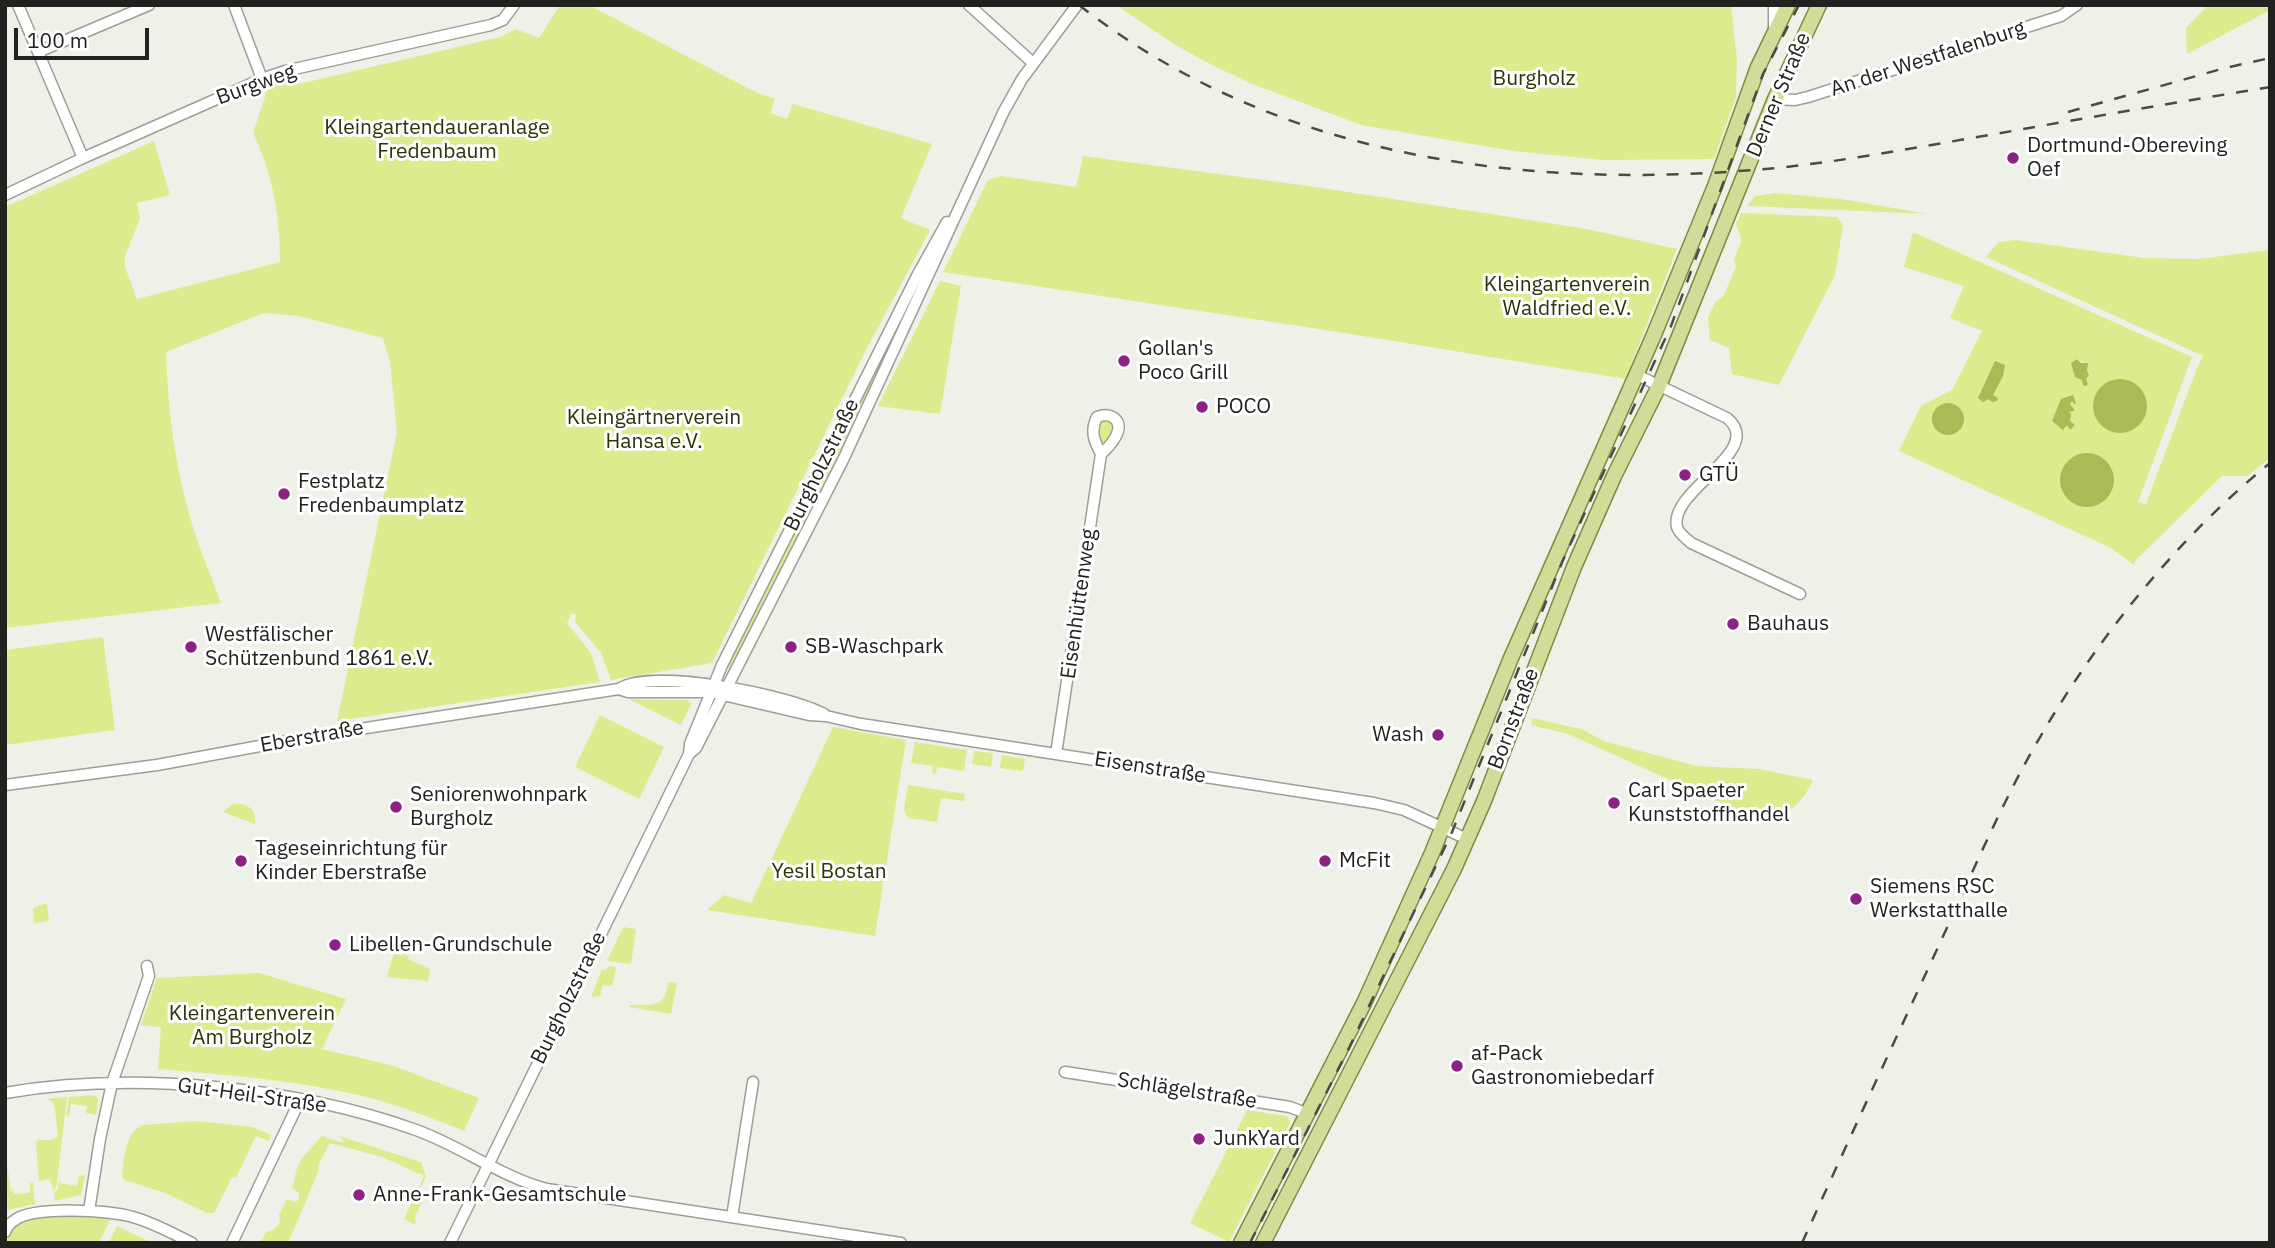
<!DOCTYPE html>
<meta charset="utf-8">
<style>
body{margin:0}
#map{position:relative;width:2275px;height:1248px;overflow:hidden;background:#eff1e9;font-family:"IBM Plex Sans",sans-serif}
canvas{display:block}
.frame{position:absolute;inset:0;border:7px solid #21211f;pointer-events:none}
.scale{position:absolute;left:14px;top:28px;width:135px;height:32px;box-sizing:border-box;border:4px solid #21211f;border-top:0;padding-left:9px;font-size:21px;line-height:24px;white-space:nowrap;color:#21211f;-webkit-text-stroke:5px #fff;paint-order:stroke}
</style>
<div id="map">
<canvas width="2275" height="1248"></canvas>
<div class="frame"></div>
<div class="scale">100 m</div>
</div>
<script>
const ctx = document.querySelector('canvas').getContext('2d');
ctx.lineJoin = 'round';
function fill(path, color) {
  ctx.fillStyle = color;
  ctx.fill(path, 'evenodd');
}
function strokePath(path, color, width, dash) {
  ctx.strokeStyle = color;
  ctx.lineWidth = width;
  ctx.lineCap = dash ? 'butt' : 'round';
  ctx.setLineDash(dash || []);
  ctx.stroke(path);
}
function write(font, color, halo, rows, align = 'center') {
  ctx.font = font + ' "IBM Plex Sans",sans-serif';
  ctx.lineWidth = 6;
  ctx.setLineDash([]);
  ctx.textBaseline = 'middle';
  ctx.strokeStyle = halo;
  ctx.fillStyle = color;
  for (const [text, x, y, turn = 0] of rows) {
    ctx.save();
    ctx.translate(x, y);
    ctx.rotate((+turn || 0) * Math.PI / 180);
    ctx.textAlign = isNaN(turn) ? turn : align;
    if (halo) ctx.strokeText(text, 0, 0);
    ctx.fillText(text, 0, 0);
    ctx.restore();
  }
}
const green = new Path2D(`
 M560 5H589L757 93 775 99 770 113 787 119 793 104 932 144 901 218 930 230 866 350 712 663 611 680 601 653 575 622 576 615 572 613 567 623 591 653 600 682 337 721 397 432 390 362 383 338 298 316 264 313 166 352C168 411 175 470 193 527 201 553 212 578 221 603L5 628V207L154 141 170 195 137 203 140 219 125 256V267L137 299 280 262C280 217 273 174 253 133L269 84 303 83 500 37 516 29 539 38Z
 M1116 5H1731L1737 59 1736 97 1714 159 1603 160 1513 151 1361 125 1250 83 1214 66 1177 46Z
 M2210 5H2270V10L2187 54 2186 28 2205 8Z
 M1083 156 1309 186 1504 216 1587 229 1677 249 1625 379 1332 331 943 272 988 180 1001 176 1076 187Z
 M1774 193 1841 199 1928 214 1747 206 1755 196Z
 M1741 213 1837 217 1843 225 1835 275 1779 385 1732 374 1729 348 1710 340 1708 317 1716 301 1723 297 1736 267 1734 259 1742 240 1736 224Z
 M1913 232 2192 357 2138 502 2146 504 2197 368 2203 356 1986 257 1998 242 2015 240 2145 258 2198 259 2270 250V458L2247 476H2222L2136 560 2134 565 2111 548 1899 451 1921 406 1952 390 1982 331 1950 318 1964 286 1904 267ZM2076 359 2085 363 2086 379C2078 376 2071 373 2072 363ZM2073 395 2070 405 2074 411H2068L2069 422 2075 425 2070 430 2068 424 2052 421ZM1948 403C1964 407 1968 419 1958 432L1939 405Z
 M940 281 961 286 940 414 878 406Z
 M910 302 912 304 733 669 725 667Z
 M1103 421 1111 423 1113 430 1103 444 1101 443 1097 427Z
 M103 637 115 730 5 745V650Z
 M629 699 687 700 692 703 681 725Z
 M600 715 664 747 639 799 575 767Z
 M1532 718 1581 729 1604 741 1696 766 1759 769 1813 780C1805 799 1786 817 1768 824L1568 734 1531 725Z
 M833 727 906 740 875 936 707 910 724 895 751 903Z
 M915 742 967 750 964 771 937 767 936 774 932 773 933 766 911 763Z
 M974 751 993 753 991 767 972 764Z
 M1002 755 1025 759 1023 771 1000 768Z
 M908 785 965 794 964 801 941 798 937 822 908 818 904 810Z
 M232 804C247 802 257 809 255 824L223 812Z
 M47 903 49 921 34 923 33 908Z
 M623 927 636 929 631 964 607 961Z
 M394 953 402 956 403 953 409 956 408 959 430 969 428 981 387 977Z
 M610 966 616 967 612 986 603 985 600 996 591 997 602 969 604 970Z
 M259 973 346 999 322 1049 394 1066 479 1098 464 1131C431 1118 397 1104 362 1096 295 1080 227 1075 158 1069L161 1027 141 1025 157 978Z
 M668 982 677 983 671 1014 629 1007 630 1005C654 1004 665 1009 668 982Z
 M92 1095 98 1098 96 1115 86 1113 87 1106 71 1104 69 1116 66 1115 69 1097Z
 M67 1097 57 1183 54 1191 50 1179 39 1181 36 1143 38 1140H50L58 1137 55 1109 52 1101 46 1099Z
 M1247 1110 1286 1116 1288 1117 1290 1123 1229 1242 1190 1223Z
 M197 1121 253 1127 271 1135 269 1141 256 1136 236 1178 232 1177 214 1213H207L165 1193 124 1180 122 1175C125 1157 124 1133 143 1125Z
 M322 1136 343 1143V1140L339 1136 421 1162 426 1177 418 1193 425 1197 415 1216 416 1225 404 1219 424 1176 382 1157 330 1143 318 1166 319 1169 314 1182 288 1243H260L266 1232 273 1230 280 1223 279 1215 287 1199 294 1202 299 1199V1193L292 1188 297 1168 302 1158Z
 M5 1149 11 1192 13 1188 14 1194 30 1193V1183H33L35 1204 6 1210 5 1204 12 1194 5 1202Z
 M79 1175 85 1176 81 1195 55 1201 54 1193 58 1189 59 1177 60 1183 77 1186Z
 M78 1215 111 1218 99 1243H7C13 1211 53 1217 78 1215Z
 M117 1226 152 1243H109Z`);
const water = new Path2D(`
 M2077 359 2081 363H2088L2087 371 2089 375 2086 379 2088 384 2086 386 2083 385 2082 380 2075 377 2071 363Z
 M1995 361 2005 365 2003 376 1993 395 1998 398 1997 401 1992 402 1989 399 1983 402 1978 398Z
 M2093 406a27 27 0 1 1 54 0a27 27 0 1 1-54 0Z
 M2073 395 2076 403 2074 404 2072 401 2070 404 2074 409V411L2069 412 2071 414 2070 421 2075 425 2070 430 2067 425 2063 430 2052 421 2061 399Z
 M1932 419a16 16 0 1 1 32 0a16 16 0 1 1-32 0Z
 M2060 480a27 27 0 1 1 54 0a27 27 0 1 1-54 0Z`);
const minor = new Path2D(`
 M18 5 83 158
 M234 5 262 79
 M969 5 1033 63
 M1774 5V27
 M38 52 149 5
 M1775 99 1795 100 1808 97 2061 16 2077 5
 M5 195 83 158 262 79 285 71 491 25 503 20 514 5
 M1637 375 1727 418C1767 451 1668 490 1677 527 1679 534 1686 538 1691 543L1800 594
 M619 689C652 667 789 695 824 714
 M689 754 690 744 722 665 917 276 947 222
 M1056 754 1101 454C1094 441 1090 431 1097 417 1103 415 1108 414 1114 418 1127 428 1109 447 1101 454
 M5 785 157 765 314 736 619 689 628 692H710L809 715 826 716 861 724 1374 803 1404 810 1467 839
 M1065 1072 1290 1107 1308 1114
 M5 1093C133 1071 294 1086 416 1130 461 1146 501 1177 547 1189L901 1243
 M89 1211 100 1139 112 1083 149 976 147 966
 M732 1217 753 1082
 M5 1232C7 1227 10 1223 15 1220 34 1206 110 1210 133 1217 154 1223 172 1233 192 1243
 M232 1243 300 1100
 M450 1243 689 754 696 748 843 460 1004 111 1022 79 1077 5`);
const major = new Path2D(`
 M1241 1243 1364 1003 1432 853 1511 658 1653 337 1715 186 1758 67 1788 5
 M1263 1243 1454 869 1484 801 1574 567 1614 476 1659 386 1775 99 1819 5`);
const rail = new Path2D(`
 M1079 5C1281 163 1538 192 1786 167 1858 159 1929 145 2001 133 2090 117 2180 102 2270 87
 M2068 112 2225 68 2270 58
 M1250 1243 1350 1046 1452 832 1563 560 1671 326 1763 74 1799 5
 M1802 1243C1845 1148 1889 1053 1933 958 1962 896 1989 832 2021 771 2083 656 2168 546 2270 463`);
const markers = [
 [2013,158,7,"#8e2185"],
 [1124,361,7,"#8e2185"],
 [1202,407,7,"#8e2185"],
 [1685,475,7,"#8e2185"],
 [284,494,7,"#8e2185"],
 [1733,624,7,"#8e2185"],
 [191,647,7,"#8e2185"],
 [791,647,7,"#8e2185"],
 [1438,735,7,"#8e2185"],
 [1614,803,7,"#8e2185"],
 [396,807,7,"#8e2185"],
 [241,861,7,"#8e2185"],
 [1325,861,7,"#8e2185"],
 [1856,899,7,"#8e2185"],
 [335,945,7,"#8e2185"],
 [1457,1066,7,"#8e2185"],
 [1199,1139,7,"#8e2185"],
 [359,1195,7,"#8e2185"]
];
const streetNames = [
 ["An der Westfalenburg",1928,59,-18],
 ["Burgweg",256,85,-20],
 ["Derner Straße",1779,95,-67],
 ["Burgholzstraße",822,465,-64],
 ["Eisenhüttenweg",1079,604,-82],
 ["Bornstraße",1514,719,-69],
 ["Eberstraße",312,737,-10],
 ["Eisenstraße",1150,768,9],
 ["Burgholzstraße",569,998,-64],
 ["Schlägelstraße",1187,1091,9],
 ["Gut-Heil-Straße",252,1096,8]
];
const parkNames = [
 ["Burgholz",1534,79],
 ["Kleingartendaueranlage",437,128],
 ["Fredenbaum",437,152],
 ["Kleingartenverein",1567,285],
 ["Waldfried e.V.",1567,309],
 ["Kleingärtnerverein",654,418],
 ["Hansa e.V.",654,442],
 ["Yesil Bostan",829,872],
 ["Kleingartenverein",252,1014],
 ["Am Burgholz",252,1038]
];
const poiNames = [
 ["Dortmund-Obereving",2027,146],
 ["Oef",2027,170],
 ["Gollan's",1138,349],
 ["Poco Grill",1138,373],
 ["POCO",1216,407],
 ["GTÜ",1699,475],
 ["Festplatz",298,482],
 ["Fredenbaumplatz",298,506],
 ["Bauhaus",1747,624],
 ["Westfälischer",205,635],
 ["Schützenbund 1861 e.V.",205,659],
 ["SB-Waschpark",805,647],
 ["Wash",1424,735,"right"],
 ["Carl Spaeter",1628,791],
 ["Kunststoffhandel",1628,815],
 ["Seniorenwohnpark",410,795],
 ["Burgholz",410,819],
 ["Tageseinrichtung für",255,849],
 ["Kinder Eberstraße",255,873],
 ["McFit",1339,861],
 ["Siemens RSC",1870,887],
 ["Werkstatthalle",1870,911],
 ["Libellen-Grundschule",349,945],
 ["af-Pack",1471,1054],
 ["Gastronomiebedarf",1471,1078],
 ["JunkYard",1213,1139],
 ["Anne-Frank-Gesamtschule",373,1195]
];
fill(green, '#daec8d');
fill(water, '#ab5');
strokePath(minor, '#9d9e97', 13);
strokePath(major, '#7f8b41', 17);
strokePath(minor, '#fff', 10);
strokePath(major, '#d0dc98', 14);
strokePath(rail, '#4a4b47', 2.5, [12, 12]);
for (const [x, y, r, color] of markers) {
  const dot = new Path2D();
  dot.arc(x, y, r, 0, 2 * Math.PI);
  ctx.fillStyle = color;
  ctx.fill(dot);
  strokePath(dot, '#fff', 2.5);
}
write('21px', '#21211f', '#fff', streetNames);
write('21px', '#2d3307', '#fff', parkNames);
write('21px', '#21211f', '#fff', poiNames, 'left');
</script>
